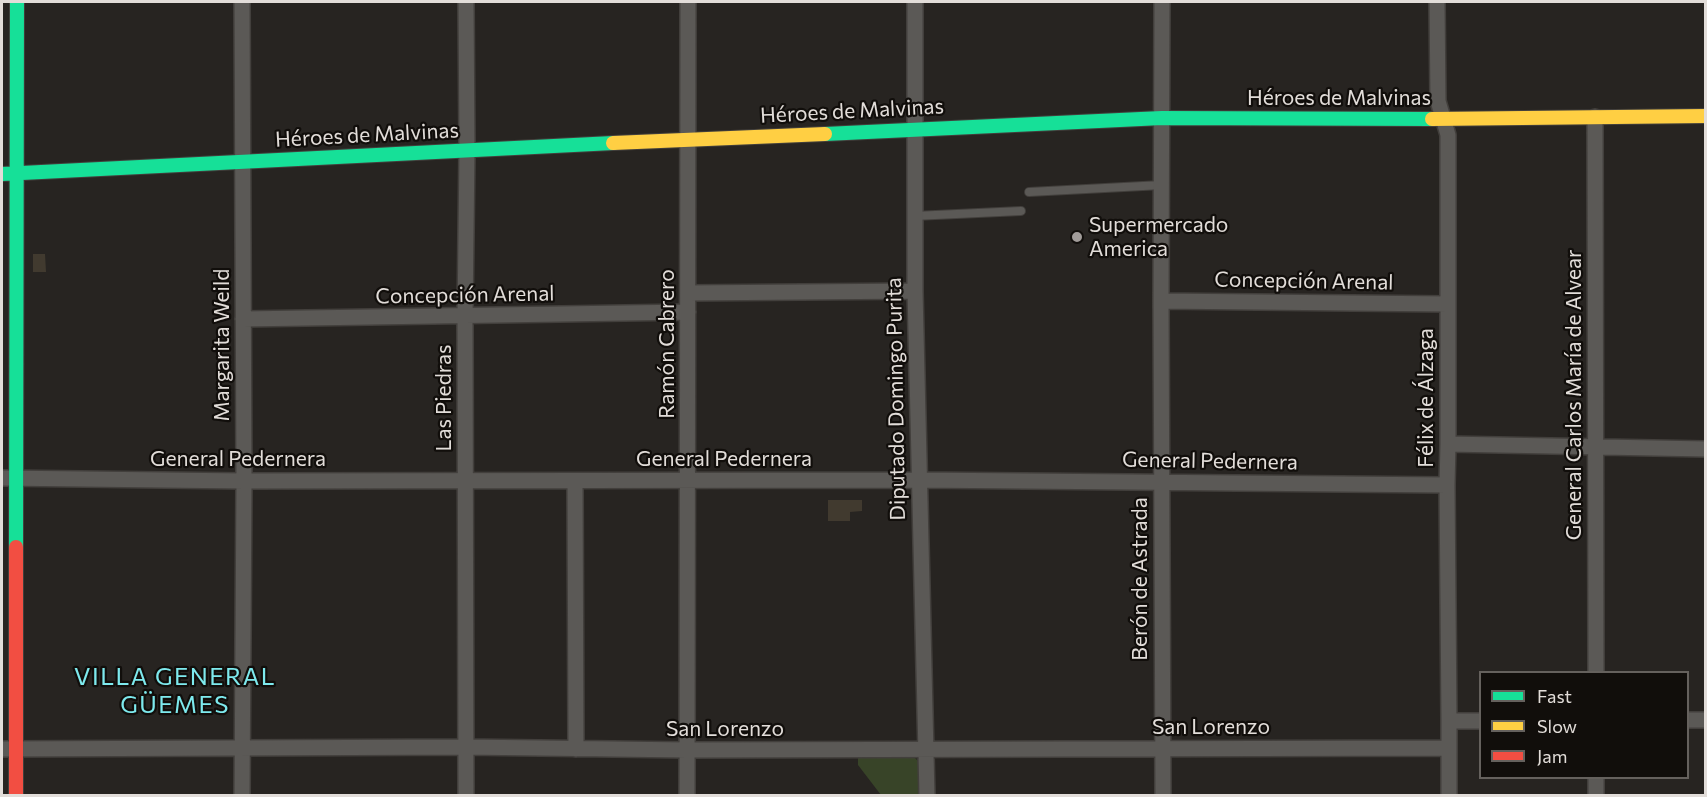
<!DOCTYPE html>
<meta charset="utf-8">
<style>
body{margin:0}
#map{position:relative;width:1707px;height:797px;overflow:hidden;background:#272421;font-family:Commissioner,sans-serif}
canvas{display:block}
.frame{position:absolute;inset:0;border:3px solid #e2ddd9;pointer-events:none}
.legend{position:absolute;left:1479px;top:671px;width:210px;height:108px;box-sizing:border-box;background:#110e0b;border:2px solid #65615d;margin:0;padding:8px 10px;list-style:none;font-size:18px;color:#e2ddd9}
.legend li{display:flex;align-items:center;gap:12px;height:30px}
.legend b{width:30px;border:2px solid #65615d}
</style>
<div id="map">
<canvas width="1707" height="797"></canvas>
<div class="frame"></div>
<ul class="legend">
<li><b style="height:8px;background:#16e098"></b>Fast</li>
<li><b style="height:8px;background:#ffcf43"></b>Slow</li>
<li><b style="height:8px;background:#f24e42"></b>Jam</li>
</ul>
</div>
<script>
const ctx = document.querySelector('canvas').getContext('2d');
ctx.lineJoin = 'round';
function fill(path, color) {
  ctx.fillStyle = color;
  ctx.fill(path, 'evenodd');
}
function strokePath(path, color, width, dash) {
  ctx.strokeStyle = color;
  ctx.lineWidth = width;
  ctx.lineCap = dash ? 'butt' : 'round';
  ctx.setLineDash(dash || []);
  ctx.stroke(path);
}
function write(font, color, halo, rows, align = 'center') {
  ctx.font = font + ' Commissioner,sans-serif';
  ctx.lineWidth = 4.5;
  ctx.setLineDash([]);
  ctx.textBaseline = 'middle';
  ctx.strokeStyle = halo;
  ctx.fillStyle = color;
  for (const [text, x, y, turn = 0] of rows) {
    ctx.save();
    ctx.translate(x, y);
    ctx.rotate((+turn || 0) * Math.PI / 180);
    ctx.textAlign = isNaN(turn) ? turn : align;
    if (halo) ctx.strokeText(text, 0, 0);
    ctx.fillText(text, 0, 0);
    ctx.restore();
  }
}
const green = new Path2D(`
 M858 755H912L920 763 921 795H881L858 765Z`);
const building = new Path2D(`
 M33 254H45L46 272H33Z
 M828 500H862V511L850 512V521H828Z`);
const lane = new Path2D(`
 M1029 192 1162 185
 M914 216 1021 211`);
const street = new Path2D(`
 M915 2V291L927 796
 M1162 2 1161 301 1163 796
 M1437 2 1438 101 1448 135V444L1447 485 1449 721V796
 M1595 117 1596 672
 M688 293 915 291
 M1161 301 1448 304
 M243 319 688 312
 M1448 444 1706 449
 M2 478 244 481 919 480 1447 485
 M575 481 576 749
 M1688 720H1706
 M1449 721H1480
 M2 749 466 747 687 750 1448 748
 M242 796 244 481 242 2
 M466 796 465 316 467 150 466 2
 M687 796 688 2
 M1596 796V778`);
const fast = new Path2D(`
 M825 134 1162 118 1432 119
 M2 174 613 143
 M16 547 17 2`);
const slow = new Path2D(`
 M1432 119 1706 116
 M613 143 825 134`);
const jam = new Path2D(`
 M16 796V547`);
const markers = [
 [1077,237,6,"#a19c99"]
];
const streetNames = [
 ["Héroes de Malvinas",1339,98],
 ["Héroes de Malvinas",852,111,-3],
 ["Héroes de Malvinas",367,135,-3],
 ["Concepción Arenal",1304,281,1],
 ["Concepción Arenal",465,295,-1],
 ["Ramón Cabrero",667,344,-90],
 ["Margarita Weild",222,345,-90],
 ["General Carlos María de Alvear",1574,395,-90],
 ["Las Piedras",444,398,-90],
 ["Félix de Álzaga",1426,398,-90],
 ["Diputado Domingo Purita",896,399,-91],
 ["General Pedernera",238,459],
 ["General Pedernera",724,459],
 ["General Pedernera",1210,461,1],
 ["Berón de Astrada",1140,579,-90],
 ["San Lorenzo",1211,727],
 ["San Lorenzo",725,729]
];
const poiNames = [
 ["Supermercado",1089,225],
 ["America",1089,249]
];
const quarterNames = [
 ["VILLA GENERAL",175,677],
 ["GÜEMES",175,705]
];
fill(green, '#384428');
fill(building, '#413a2f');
strokePath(lane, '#423f3c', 10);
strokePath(street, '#423f3c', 18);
strokePath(fast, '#423f3c', 16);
strokePath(slow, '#423f3c', 16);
strokePath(jam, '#423f3c', 16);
strokePath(lane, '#5b5956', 8);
strokePath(street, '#5b5956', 15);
strokePath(fast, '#16e098', 14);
strokePath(slow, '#ffcf43', 14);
strokePath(jam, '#f24e42', 14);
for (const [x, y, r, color] of markers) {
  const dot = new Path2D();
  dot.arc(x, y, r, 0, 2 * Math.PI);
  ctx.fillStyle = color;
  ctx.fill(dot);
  strokePath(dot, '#110e0b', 2);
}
write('21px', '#e2ddd9', '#110e0b', streetNames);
write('21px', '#e2ddd9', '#110e0b', poiNames, 'left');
ctx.letterSpacing = '1.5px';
write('24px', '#7eeaee', '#110e0b', quarterNames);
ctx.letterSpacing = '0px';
</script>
